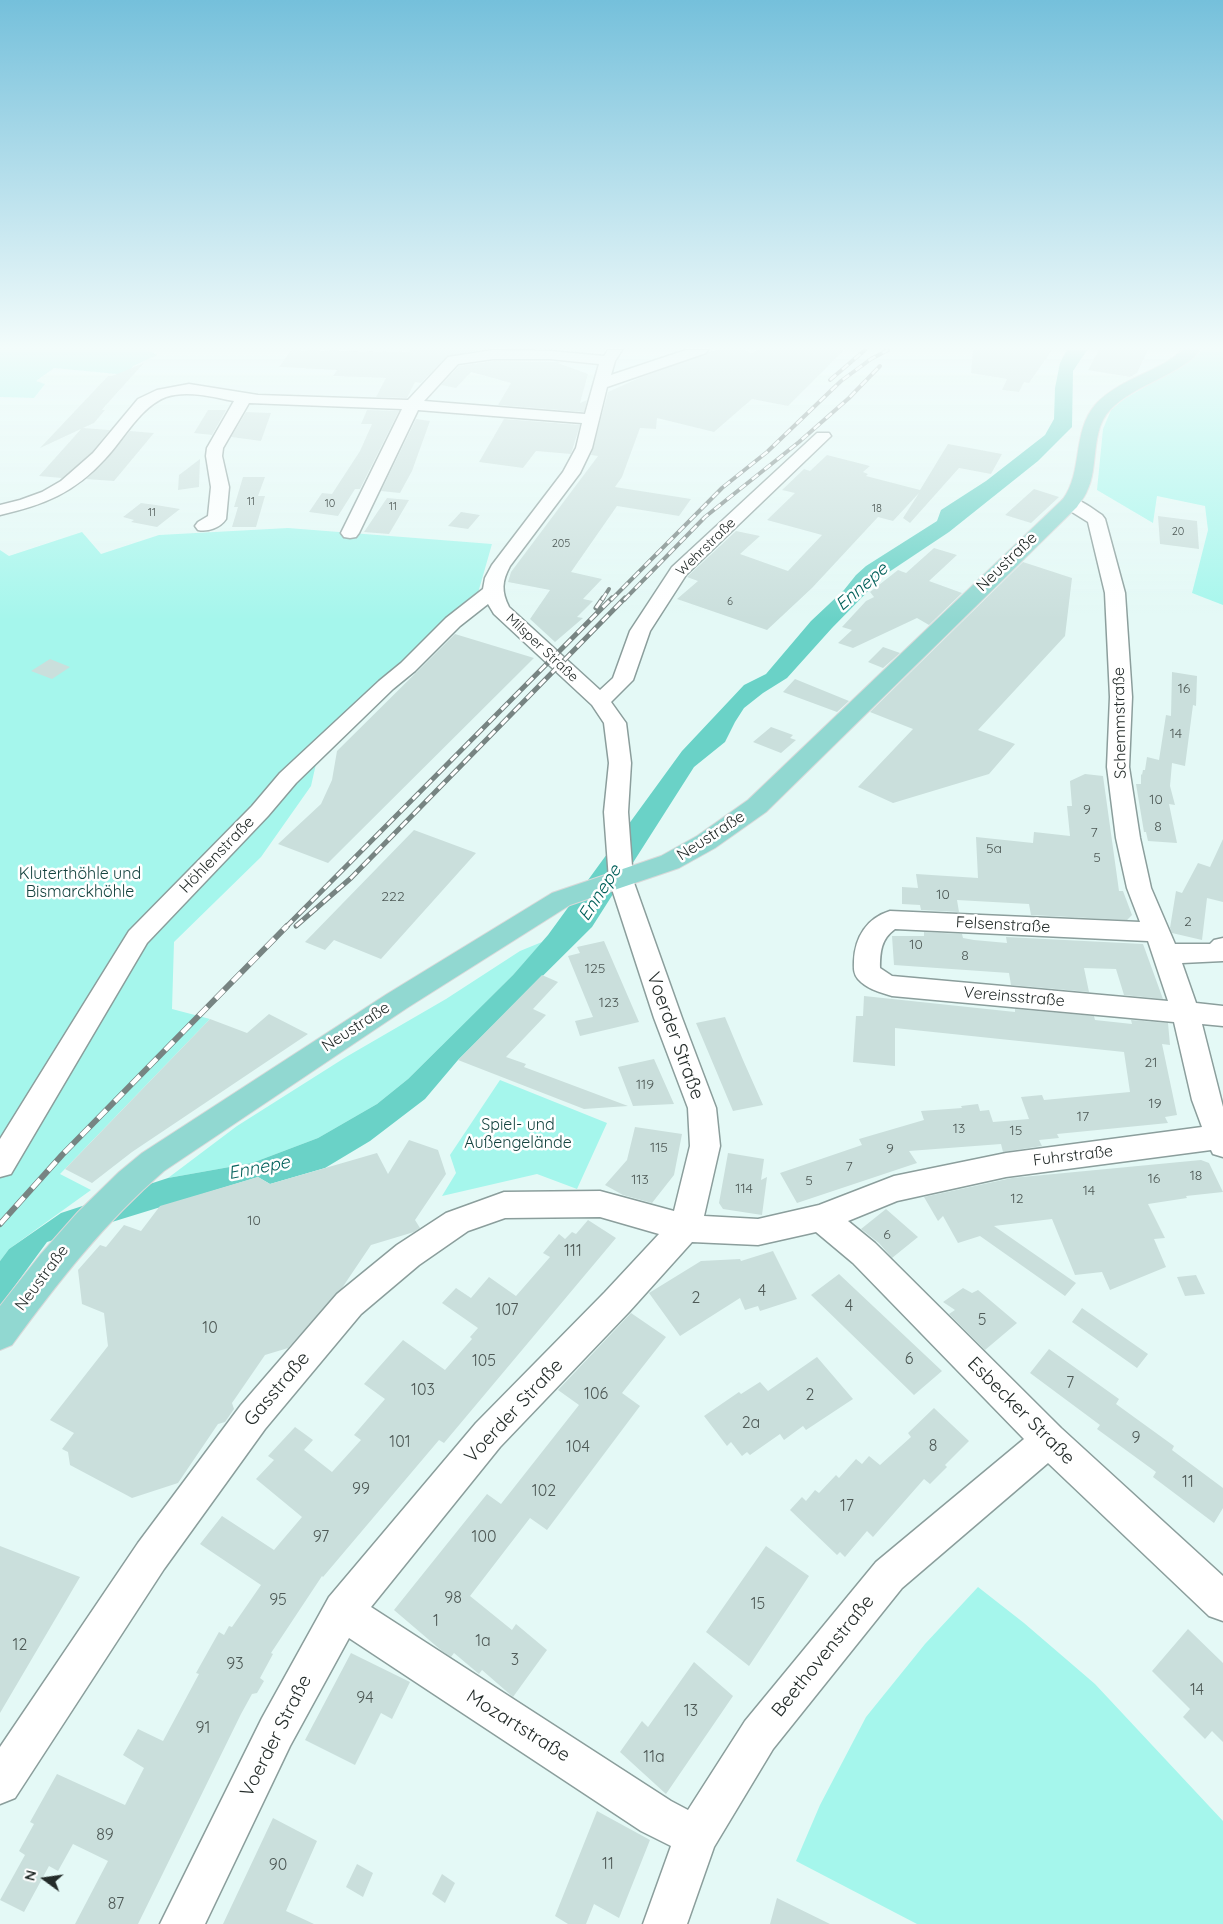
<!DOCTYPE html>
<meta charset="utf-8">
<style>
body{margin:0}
#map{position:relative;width:1223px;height:1924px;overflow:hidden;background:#e4f9f6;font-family:Quicksand,sans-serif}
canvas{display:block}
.north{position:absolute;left:20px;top:1854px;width:50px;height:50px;-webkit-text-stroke:4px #fff;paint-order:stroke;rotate:284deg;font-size:14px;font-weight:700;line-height:20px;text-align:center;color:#242c2a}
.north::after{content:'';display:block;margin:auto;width:18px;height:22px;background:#242c2a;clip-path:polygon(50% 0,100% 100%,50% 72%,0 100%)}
</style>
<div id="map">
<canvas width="1223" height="1924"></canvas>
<div class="north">N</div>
</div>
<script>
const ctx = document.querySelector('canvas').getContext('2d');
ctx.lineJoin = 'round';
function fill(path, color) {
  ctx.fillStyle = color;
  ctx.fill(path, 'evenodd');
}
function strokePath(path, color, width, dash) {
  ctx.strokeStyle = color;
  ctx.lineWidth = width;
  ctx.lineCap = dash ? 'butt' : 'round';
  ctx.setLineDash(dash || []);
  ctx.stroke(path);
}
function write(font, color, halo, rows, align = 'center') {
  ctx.font = font + ' Quicksand,sans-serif';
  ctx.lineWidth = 5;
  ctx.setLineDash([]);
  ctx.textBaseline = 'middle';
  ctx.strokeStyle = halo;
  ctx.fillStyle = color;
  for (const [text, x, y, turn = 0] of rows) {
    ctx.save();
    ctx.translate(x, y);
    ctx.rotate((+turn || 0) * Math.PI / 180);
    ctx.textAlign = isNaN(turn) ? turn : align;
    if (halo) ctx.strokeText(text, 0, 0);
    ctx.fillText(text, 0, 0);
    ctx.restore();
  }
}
const green = new Path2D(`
 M0 350H147L157 355 133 366 128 375 54 368 36 381 45 384 34 398 0 397Z
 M1202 350H1223V605L1192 593 1208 530 1205 506 1157 496 1153 523 1097 490 1103 429 1111 410 1124 399 1185 364Z
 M288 528 492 544 476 600 320 746 311 786 261 857 174 942 172 1009 210 1019 60 1174 91 1190 9 1249 0 1261V550L9 556 82 532 101 554 159 535Z
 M542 942 513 975 408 1079 377 1104 318 1138 252 1163 168 1178 237 1126 346 1057 446 999 520 951Z
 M500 1080 607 1123 577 1189 537 1174 442 1196 456 1173 450 1155Z
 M978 1587 1024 1623 1095 1684 1223 1821V1924H917L796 1861 820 1805 866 1717 925 1644Z`);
const water = new Path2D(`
 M1067 350H1087L1073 371 1072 427 1038 461 949 532 883 576 832 628 787 678 763 693 744 708 735 722 725 742 694 767 592 927 458 1060 425 1099 370 1141 325 1168 270 1184 258 1177 47 1242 0 1306V1261L9 1249 61 1213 168 1178 252 1163 318 1138 377 1104 408 1079 513 975 548 935 682 751 744 685 766 674 811 621 844 590 856 575 866 566 937 521 941 510 986 481 1045 435 1054 419 1055 388 1060 363Z`);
const building = new Path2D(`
 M291 350 410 352 409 350H480L447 356 421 383 415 382 407 398 376 397 386 378 333 376 337 370 279 367Z
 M715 350H745L752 353 757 350H844L788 406 752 399 714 432 657 418 656 429 640 428 622 477 615 487 691 499 679 516 617 506 571 572 602 579 583 599 593 601 577 617 583 618 555 642 530 619 550 590 508 582 511 572 598 456 591 455 608 392 639 378Z
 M973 350H1052L1029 383 1024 382 1019 392 1002 390 1007 379 971 373Z
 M1099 350H1148L1137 373 1130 377 1088 370Z
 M493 361 561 362 558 363 588 374 580 403 587 400 584 412 498 405 511 383 471 372 456 388 441 385 459 366Z
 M144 363 106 405 102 410H105L94 423 83 428 110 430 92 452 62 478 39 476 81 429 40 448 108 376H112Z
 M208 410H226L212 435 194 433Z
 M367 410 399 411 360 489H355L338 516 309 512 322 493 332 494 360 451 372 424H361Z
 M246 412 271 413 261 441 231 437Z
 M416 419 430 421 412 471 400 493 381 491Z
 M504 419 580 425 571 454 536 451 523 468 479 462Z
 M130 431 154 433 114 481 86 479 106 460Z
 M948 444 1002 454 991 474 959 468 910 523 903 518 919 493 893 521 878 517 812 588 767 630 677 599 698 581 687 577 736 531 760 536 740 554 788 571 822 535 767 520 795 493 782 490 804 469 810 471 827 455 870 466 863 472 868 474 866 476 920 490Z
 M200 459 199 487 178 490 179 475Z
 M243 477H265L258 496H265L256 527H232L238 507H234Z
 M1034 489 1059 497 1031 523 1005 515Z
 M387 498 409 500 389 534 364 532Z
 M141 503 156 505 180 509 157 527 131 522 134 520 123 517Z
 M461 512 480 515 468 529 448 526Z
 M1158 516 1197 521 1199 549 1160 544Z
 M934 548 957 555 929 581 962 593 929 625 917 618 853 648 838 643 852 630 842 627 866 601 874 597 870 592 898 570 906 573Z
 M1023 562 1072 578 1065 636 978 730 1015 744 989 774 893 803 858 787 913 729 870 712Z
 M455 634 534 658 328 863 278 844 321 804 332 780 337 751Z
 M883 647 900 653 883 668 868 662Z
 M50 659 70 667 52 679 31 671Z
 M1172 672 1197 676 1196 706 1193 705 1185 766 1172 763 1170 786 1175 805 1169 804 1177 843 1148 841 1146 832H1144L1136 784H1141V774L1142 775 1143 770H1145L1147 757 1159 760 1166 715 1171 716Z
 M795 679 849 701 837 712 783 692Z
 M771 727 793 735 790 738 796 740 781 753 753 742Z
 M1085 774 1103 776 1119 891H1123L1132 915 1127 920 1031 915 1029 904 957 900 959 912 921 910 920 905 902 904V887L918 888 916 874 978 878 976 837 1033 843 1034 832 1070 836 1067 806H1072L1070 781Z
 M414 830 476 853 381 959 334 940 325 950 305 942Z
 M1223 839V902L1207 898 1202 940 1172 933 1170 928 1176 891 1182 893 1198 863 1210 867Z
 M924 932 962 934 963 938 974 940 1007 943 1006 937 1143 944 1163 999 1124 995 1116 969 1084 968 1089 992 1011 985 1009 973 894 965 892 936H924Z
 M604 941 639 1022 580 1036 575 1021 593 1017 568 956 580 953 577 947Z
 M542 975 558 982 533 1009 546 1015 506 1057 526 1064 524 1067 628 1106 584 1109 458 1060Z
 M864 996 1015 1012V1009L1094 1016 1095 1020 1132 1024 1131 1020 1168 1023 1170 1045 1162 1044 1177 1115 1165 1117 1168 1123 1057 1134 1059 1138 1039 1140 1042 1146 1003 1152 1001 1144 909 1151 917 1163 797 1203 780 1173 862 1145 859 1139 924 1120 921 1111 962 1108 961 1106 978 1104 980 1111 989 1110 993 1122 1029 1119 1021 1097 1042 1095 1044 1100 1130 1092 1124 1052 895 1028V1066L853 1062 856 1016H863Z
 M269 1014 308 1034 132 1152 92 1183 65 1169 210 1019 247 1033Z
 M725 1017 743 1060 763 1105 733 1111 696 1023Z
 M654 1059 674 1104 633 1106 618 1067Z
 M635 1127 682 1134 674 1175 652 1203 623 1195 605 1185 627 1160Z
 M409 1140 438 1150 446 1174 415 1220 420 1228 414 1232 371 1245 342 1288 288 1348 265 1355 232 1403 234 1409 225 1422 218 1424 178 1483 132 1498 70 1465 68 1452 62 1449 74 1433 50 1420 108 1346 104 1313 82 1304 78 1270 100 1245 106 1247 124 1225 141 1231 160 1206 258 1177 270 1184 377 1153 388 1174Z
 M728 1153 764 1159 761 1180 767 1177 762 1215 723 1209 719 1203Z
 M1201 1160 1209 1163 1223 1192 1186 1196 1187 1198 1148 1204 1165 1238 1154 1239 1166 1267 1110 1290 1102 1272 1075 1275 1052 1219 994 1226 1076 1283 1065 1296 980 1236 958 1243 943 1216 938 1221 924 1197 1012 1178Z
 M886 1209 918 1237 892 1258 879 1243 861 1229Z
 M588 1220 616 1238 444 1443 439 1440 323 1577 322 1576 271 1653 273 1654 260 1678 264 1681 257 1693 252 1694 241 1714 138 1924H75L108 1861 73 1844 58 1871 49 1866 24 1912 0 1900 25 1855 19 1851 34 1824 30 1822 57 1774 125 1805 144 1768 123 1755 138 1729 163 1741 199 1674 196 1673 219 1632 224 1635 229 1626 232 1627 261 1585 200 1544 222 1516 274 1550 302 1517 256 1479 274 1460 268 1456 295 1427 313 1440 304 1450 332 1472 361 1440 354 1435 385 1399 364 1384 403 1340 445 1370 472 1339 470 1337 478 1328 442 1303 456 1288 471 1298 489 1277 516 1296 550 1257 543 1253 559 1234 565 1239 572 1232 576 1234Z
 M773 1251 797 1299 760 1311 758 1306 745 1310 740 1298 680 1336 649 1293 701 1261 740 1259 741 1261Z
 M839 1274 942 1371 914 1395 811 1295Z
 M1196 1275 1205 1294 1185 1296 1177 1277Z
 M963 1288 972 1293 978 1290 1017 1323 985 1350 949 1314 955 1310 943 1302Z
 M1082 1308 1148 1354 1137 1368 1072 1322Z
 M631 1313 666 1337 622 1393 640 1406 547 1530 530 1518 470 1596 512 1630 516 1624 547 1650 513 1697 482 1670 479 1674 454 1653 451 1657 442 1651 394 1610 487 1494 501 1504 579 1405 558 1390Z
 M1049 1349 1119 1399 1116 1404 1174 1446 1172 1450 1223 1488V1508L1214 1523 1153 1477 1156 1472 1097 1429 1100 1425 1030 1373Z
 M817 1357 853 1399 806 1430 803 1426 784 1440 780 1434 750 1455 747 1452 742 1456 731 1442 727 1446 704 1416 739 1392 741 1394 760 1382 768 1391Z
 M934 1408 969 1441 945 1465 947 1467 930 1484 924 1479 873 1537 867 1531 845 1557 840 1552 837 1555 790 1510 802 1497 806 1501 815 1490 819 1493 836 1475 839 1478 856 1459 862 1464 869 1456 880 1465 911 1437 908 1433Z
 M0 1546 80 1577 0 1713Z
 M766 1546 809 1576 749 1666 706 1632Z
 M1188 1629 1223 1663V1742L1212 1731 1205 1739 1183 1717 1190 1709 1152 1671Z
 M351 1653 410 1682 392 1719 381 1713 355 1765 305 1740Z
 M694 1662 733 1696 666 1794 620 1752 642 1721 648 1727Z
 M597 1811 650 1840 619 1918 594 1904 586 1924H568L555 1916Z
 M273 1818 317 1841 286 1911 314 1924H223Z
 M357 1864 373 1873 363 1897 346 1887Z
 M442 1874 455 1883 445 1903 432 1894Z
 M777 1898 830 1924H770Z`);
const minor = new Path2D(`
 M493 350 550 351 604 356 608 350H622L615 361 611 375 686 350H708L706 353 607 387 592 448 580 473 510 566C502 581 501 591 509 607L600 690 613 678 630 631 672 567 817 433H829L831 436 686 575 650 631 633 680 611 702 626 723 631 763 628 812 633 880 682 1018 716 1108 720 1146 704 1216 758 1219 819 1205 894 1176 1006 1153 1202 1127 1192 1100 1174 1022 892 996C879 992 867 989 858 979 853 973 854 967 854 961 855 937 867 918 890 911L1140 922 1127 888 1116 838 1107 767 1110 697 1105 593 1088 522 1064 507 1061 503 1064 499C1078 496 1091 508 1102 515L1105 519 1125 593 1132 697 1129 767 1140 838 1151 888 1175 944H1210L1214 940 1223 938V961L1182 963 1196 1003 1223 1006V1026L1202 1024 1223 1107V1157L1213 1154 1211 1150 1006 1177 897 1201 848 1221 875 1243 1061 1428 1223 1576V1621L1209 1616 1048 1463 902 1588 773 1749 714 1847 687 1924H643L671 1846 641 1831 349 1638 290 1746 205 1924H160L262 1718 329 1597 476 1423 605 1292 659 1234 600 1217 505 1218 468 1231 419 1265 361 1314 265 1429 164 1569 15 1798 0 1804V1747L138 1543 241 1405 337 1294 397 1245 446 1213 504 1192 600 1191 674 1211 690 1146 688 1108 654 1018 609 880 604 812 609 763 604 723 592 705 494 614 488 604 460 626 415 671 393 689 296 783 268 816 147 943 11 1174 0 1177V1139L129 931 252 806 280 773 379 681 401 663 446 618 483 589 485 578 492 565 563 472 576 448 582 423 418 410 359 533 356 537 350 538 344 537 341 533 402 409 249 403 223 448 222 456 229 487 226 519C220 528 208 532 198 530L195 526 198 522 208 516 211 487 206 456 207 448 234 401C212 397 188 390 166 397 140 407 124 439 105 459 74 493 44 505 0 515V505L20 500 42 492 61 481 93 453 138 399 157 390 189 384 258 395 408 400 448 357ZM493 359H550L599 364 585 414 424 401 458 364ZM895 929 1148 941 1168 1001 892 976 880 968C880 952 881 939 895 929ZM816 1232 853 1263 1024 1439 876 1562 745 1721 688 1810 671 1801 371 1607 500 1447 629 1312 692 1242 758 1245Z`);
const major = new Path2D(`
 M1183 350H1200C1183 374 1133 385 1110 410 1090 431 1099 468 1087 491 1085 497 1080 502 1077 507L766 812 715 848 679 868 570 905 407 1008 164 1171C105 1222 58 1282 12 1345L0 1350V1306L40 1255 78 1212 119 1172 142 1153 387 994 552 893 661 856 697 836 748 800 1063 499C1083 472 1072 432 1095 405 1118 379 1157 373 1183 350Z`);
const railFar2 = new Path2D(`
 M830 380 865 350
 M602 600 609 589
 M611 600 722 488 767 452 841 381 871 359 888 350
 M624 600 705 517 799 442 849 398 880 366`);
const railFar1 = new Path2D(`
 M596 608 603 598
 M296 926 351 878 625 598
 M286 927 612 598`);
const rail = new Path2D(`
 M0 1224 62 1155 287 926`);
const farNumbernames = [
 ["11",251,502],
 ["10",330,504],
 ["11",393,507],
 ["18",877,509],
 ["11",152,513],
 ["20",1178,532],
 ["205",561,544],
 ["6",730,602]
];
const farStreetnames = [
 ["Wehrstraße",706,547,-44],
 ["Milsper Straße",542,648,43]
];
const numberNames = [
 ["16",1184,689],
 ["14",1176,734],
 ["10",1156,800],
 ["9",1087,810],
 ["8",1158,827],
 ["7",1094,833],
 ["5a",994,849],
 ["5",1097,858],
 ["10",943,895],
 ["222",393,897],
 ["2",1188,922],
 ["10",916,945],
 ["8",965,956],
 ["125",595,969],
 ["123",609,1003],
 ["21",1151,1063],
 ["119",645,1085],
 ["19",1155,1104],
 ["17",1083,1117],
 ["13",959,1129],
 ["15",1016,1131],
 ["115",659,1148],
 ["9",890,1149],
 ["7",849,1167],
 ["18",1196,1176],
 ["16",1154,1179],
 ["113",640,1180],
 ["5",809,1181],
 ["114",744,1189],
 ["14",1089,1191],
 ["12",1017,1199],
 ["10",254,1221],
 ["6",887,1235]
];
const streetNames = [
 ["Neustraße",1007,562,-44],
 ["Schemmstraße",1120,723,-91],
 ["Neustraße",711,836,-33],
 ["Höhlenstraße",217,855,-46],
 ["Felsenstraße",1003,925,3],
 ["Vereinsstraße",1014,997,5],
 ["Neustraße",356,1027,-33],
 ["Fuhrstraße",1073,1156,-7],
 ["Neustraße",42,1278,-53]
];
const parkNames = [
 ["Kluterthöhle und",80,874],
 ["Bismarckhöhle",80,892],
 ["Spiel- und",518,1125],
 ["Außengelände",518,1143]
];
const nearNumbernames = [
 ["111",573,1251],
 ["4",762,1291],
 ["2",696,1298],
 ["4",849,1306],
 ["107",507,1310],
 ["5",982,1320],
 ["10",210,1328],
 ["6",909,1359],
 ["105",484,1361],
 ["7",1070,1383],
 ["103",423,1390],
 ["106",596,1394],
 ["2",810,1395],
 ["2a",751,1423],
 ["9",1136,1438],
 ["101",400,1442],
 ["8",933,1446],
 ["104",578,1447],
 ["11",1188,1482],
 ["99",361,1489],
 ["102",544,1491],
 ["17",847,1506],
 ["97",321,1537],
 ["100",484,1537],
 ["98",453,1598],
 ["95",278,1600],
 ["15",758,1604],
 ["1",436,1621],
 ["1a",483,1641],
 ["12",20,1645],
 ["3",515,1660],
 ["93",235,1664],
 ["14",1197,1690],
 ["94",365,1698],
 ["13",691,1711],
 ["91",203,1728],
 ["11a",654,1757],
 ["89",105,1835],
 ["11",608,1864],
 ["90",278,1865],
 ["87",116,1904]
];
const waterNames = [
 ["Ennepe",862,587,-41],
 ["Ennepe",600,893,-57],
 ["Ennepe",259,1168,-11]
];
const nearStreetnames = [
 ["Voerder Straße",675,1036,70],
 ["Gasstraße",277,1389,-50],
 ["Voerder Straße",514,1411,-47],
 ["Esbecker Straße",1021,1411,45],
 ["Beethovenstraße",823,1656,-51],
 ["Mozartstraße",518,1726,32],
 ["Voerder Straße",276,1736,-63]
];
fill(green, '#a5f6ec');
fill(water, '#6ad2c7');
fill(building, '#cadfdc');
strokePath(minor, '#8b9e9c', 3);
strokePath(major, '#d8d9d9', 2);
fill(minor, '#fff');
fill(major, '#91d8d1');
strokePath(railFar2, '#778482', 4);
strokePath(railFar1, '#778482', 5);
strokePath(rail, '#778482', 6);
strokePath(railFar2, '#fff', 2.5, [8]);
strokePath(railFar1, '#fff', 3, [9]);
strokePath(rail, '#fff', 4.5, [12]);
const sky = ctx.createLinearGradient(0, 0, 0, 620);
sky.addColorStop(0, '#75c0db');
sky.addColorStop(0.56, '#f3fcfb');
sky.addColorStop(1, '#f3fcfb00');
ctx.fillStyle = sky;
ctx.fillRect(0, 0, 1223, 620);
write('11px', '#4e5956', null, farNumbernames);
write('14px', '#242c2a', '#fff', farStreetnames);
write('14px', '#4e5956', null, numberNames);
write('16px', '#242c2a', '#fff', streetNames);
write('16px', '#14433f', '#fff', parkNames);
write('16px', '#4e5956', null, nearNumbernames);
write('italic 18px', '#03615b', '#fff', waterNames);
write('19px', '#242c2a', '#fff', nearStreetnames);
</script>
